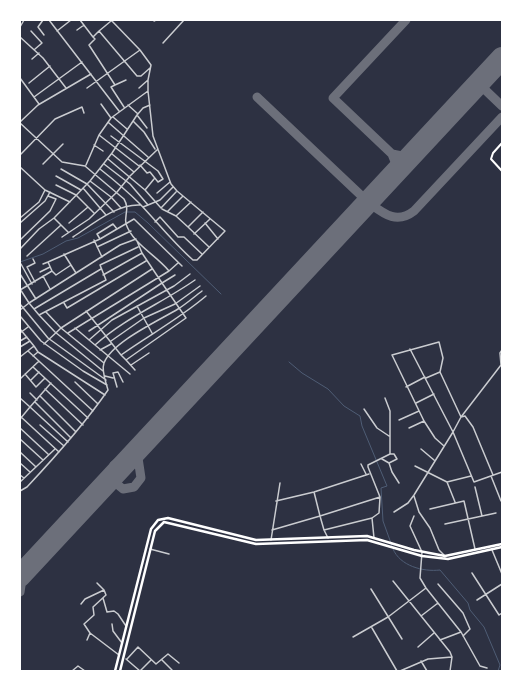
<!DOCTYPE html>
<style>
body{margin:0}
#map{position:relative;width:522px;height:691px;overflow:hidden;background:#2d3142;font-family:Karla,sans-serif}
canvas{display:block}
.frame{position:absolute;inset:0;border:21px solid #fff;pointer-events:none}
</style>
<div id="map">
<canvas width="522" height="691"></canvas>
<div class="frame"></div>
</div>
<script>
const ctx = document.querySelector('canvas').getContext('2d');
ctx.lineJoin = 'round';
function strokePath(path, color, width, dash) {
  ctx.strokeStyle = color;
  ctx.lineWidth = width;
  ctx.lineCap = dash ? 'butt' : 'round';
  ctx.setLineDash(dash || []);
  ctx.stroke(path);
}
const stream = new Path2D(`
 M20 262 43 254 66 241 78 238 125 212H135L148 223 221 294
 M289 362 302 373 328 389 344 406 360 416 362 426 387 486 381 488 383 521 392 546
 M393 549C400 566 423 572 440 570L468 603 470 610 484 627 500 665 498 671`);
const taxiway = new Path2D(`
 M406 20 333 98 392 154 407 157 413 153
 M478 83 502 106
 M257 97 368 202C383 213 396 225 414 211L502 117
 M392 154 396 164 393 175
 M141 446 138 458 141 478 134 487 123 489C114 482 107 476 114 465L144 442
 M20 592 23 572`);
const runway = new Path2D(`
 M20 576 502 58`);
const minor = new Path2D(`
 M43 20 38 27 44 35
 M49 20 119 111
 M80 20 93 37
 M111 21 99 31 137 76H141L150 68
 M154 21 156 20
 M20 27 24 20
 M77 30 84 25
 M31 31 42 43 35 49
 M57 31 71 20
 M99 31 93 37 95 39 89 45 115 85 126 80
 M20 37 43 58 66 88
 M163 43 184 20
 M32 59 39 53
 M20 78 39 104
 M29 83 50 66
 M115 85 111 87 124 107
 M87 88 140 50
 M139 88 148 80
 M34 97 82 62
 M101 104 111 118
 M128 105 138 114
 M137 115 147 128
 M113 117 127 129
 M133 121 144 132 155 149
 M20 122 38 105 91 74
 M20 123 62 162 85 166 124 199C130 209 124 215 126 224 133 244 156 255 169 271
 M109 123 148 157
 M99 135 139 166
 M111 136 158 171 163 179 158 182 150 172 147 173 140 165
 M94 145 103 151
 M21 154 55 119 82 107 84 113
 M112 154 134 172
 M108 159 145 190 161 208 176 192
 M43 164 63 144
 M104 164 130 184 148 205 143 207
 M86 165 99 135 111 118 148 91
 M20 167 45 190 70 202
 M61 169 87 184 114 212
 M100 169C114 180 127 191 140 204 158 223 173 242 193 260H197L225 231 177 191 171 184 153 136 148 91V80L151 65 140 50 111 20
 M56 176 81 190
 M90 181 111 197 121 208
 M56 185 76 195 94 213
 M83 188 106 215
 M145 190 154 179
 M157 193 170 182
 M148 205 160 200 173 187
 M162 209 176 216 188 227
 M168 211 183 196
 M203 212 188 227 209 247
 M176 216 191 202
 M20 218 39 202 45 190
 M54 218 68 232
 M155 222 160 217 178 237H184L202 254
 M20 223 45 201 50 192
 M69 223 88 207
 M205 223 218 239
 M194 234 210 219
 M62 237 89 219 117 192 130 176 158 149
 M73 237C93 224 116 204 140 205
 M100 239 97 234 113 224 117 229
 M20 240 50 211 56 199 48 196
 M94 240 102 257
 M137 241 142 253 162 283 175 275
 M97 247 131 231
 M20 249 39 229 54 218 90 181 112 153 137 115 143 108 150 105
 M64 254 76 273
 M27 256 61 225
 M33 259 35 263 27 267 35 282
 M21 264 32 284
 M43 264 48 262
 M52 271 56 275 71 265
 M40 272 50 267
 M20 274 36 299
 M103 275 142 253
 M43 276 50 289
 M20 289 29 303 120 245 136 239
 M20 290 52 271 48 262 100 239 134 219 182 266
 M64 303 67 308 146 261
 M20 304 48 338 106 380
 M137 306 152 333
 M34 309 101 269
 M20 310 29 303 39 315 106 280 100 265 138 247
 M86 311 121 355C149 335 179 319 206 296
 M46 312 61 328 104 363
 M39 315 55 332 103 371
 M20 316 41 341 83 371 107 385
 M75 328 95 345
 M20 329 34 346 20 357
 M89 331 162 283 186 318 126 360 121 355
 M20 333 28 327
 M68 333 169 271 178 263
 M89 340 112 320 174 286 190 274
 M20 341 27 337
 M111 341 144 318 175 304 200 286
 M44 344 61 328 152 269
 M34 346 38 352
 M20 347 30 341
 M410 349 453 432 474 482 502 472
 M100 350 111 344
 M28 351 93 411
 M33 356 38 352 105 395
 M126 360 135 370
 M131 365 149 353
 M33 367 88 418
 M440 372 443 358 439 342 392 355 424 421 435 438 444 446
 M25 374 36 387 45 378
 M130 374 95 345C125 318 162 303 195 280
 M105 376 113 378
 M426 378 440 372 461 417
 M20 379 39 361
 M31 380 39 372
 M75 382 98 404
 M117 387 113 373 118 372 123 382
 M406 387 425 377
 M45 389 83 425
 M30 393 37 400
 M40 396 76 432
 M20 398 30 407 51 383
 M385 398 390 411V454
 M35 402 71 438
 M416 403 434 394
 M364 409 377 428 389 436
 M20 416 59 452
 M461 417 465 416 473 427 493 475
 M20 419 30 407 68 442
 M399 420 419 411
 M40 425 64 446
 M20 428 48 454
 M409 428 424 421
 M20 439 43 460
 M421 449 434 460
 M20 452 36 467
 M382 459 389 463 392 472 399 483
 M20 463 30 472
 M361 464 366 474
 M415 466 447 482
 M20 475 24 478
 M491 476 501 501
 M20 482 55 449
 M475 487 482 516
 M20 491 27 487C56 456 84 425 108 390 106 382 101 371 104 363 112 342 158 321 178 309 186 304 194 297 202 291
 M414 496 419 512 430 528 439 550 445 556
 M276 501 314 492 369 474
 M455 502 447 482 471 476
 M430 509 464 501 475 549
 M394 512 408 503 414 495 453 432 461 417 501 365 500 353 502 350
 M414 516 410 526 422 552 420 578 426 588 461 632 480 666 487 668
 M445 524 496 513
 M272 530 320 516 314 492
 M324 530 320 516 380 497
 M328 538 324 530 372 518
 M374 538 372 518 379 513 380 497 368 467V465L390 454H394L397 459 389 463
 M271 540 280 483
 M150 549 169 554
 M492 550 502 574
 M472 573 499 615 502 613
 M393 581 450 652 452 657 450 671
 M97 583 104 590
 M438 584 463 613 470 629 463 636
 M371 589 402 639
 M103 598 107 612 114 611 118 614 126 626
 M477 600 502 584
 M81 604 85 599 104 590 106 595 93 607 94 615 84 624 90 633
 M421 616 438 603
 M112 624 113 631 122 643
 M372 628 397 671
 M353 637 388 617 426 588
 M87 640 90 633 119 655
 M440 640 461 632
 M418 647 434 633
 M126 659 140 671
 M127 659 138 647 156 664 168 654 179 663
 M162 660 172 670
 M421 661 427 671
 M72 671 78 666 85 671
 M140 671 151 660
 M400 671 428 659 452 657`);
const secondary = new Path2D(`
 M502 143 493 153 491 159 502 171`);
const trunk = new Path2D(`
 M115 671 151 529 158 520 168 518 256 540 367 536 414 550 445 556 502 544
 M120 671 155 531 164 522 256 544 367 540 422 556 448 559 502 547`);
strokePath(stream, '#4f5d75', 1);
strokePath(taxiway, '#6c6f7a', 9);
strokePath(runway, '#6c6f7a', 22);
strokePath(minor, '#caccd0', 1.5);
strokePath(secondary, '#fff', 2);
strokePath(trunk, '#fff', 2.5);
</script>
